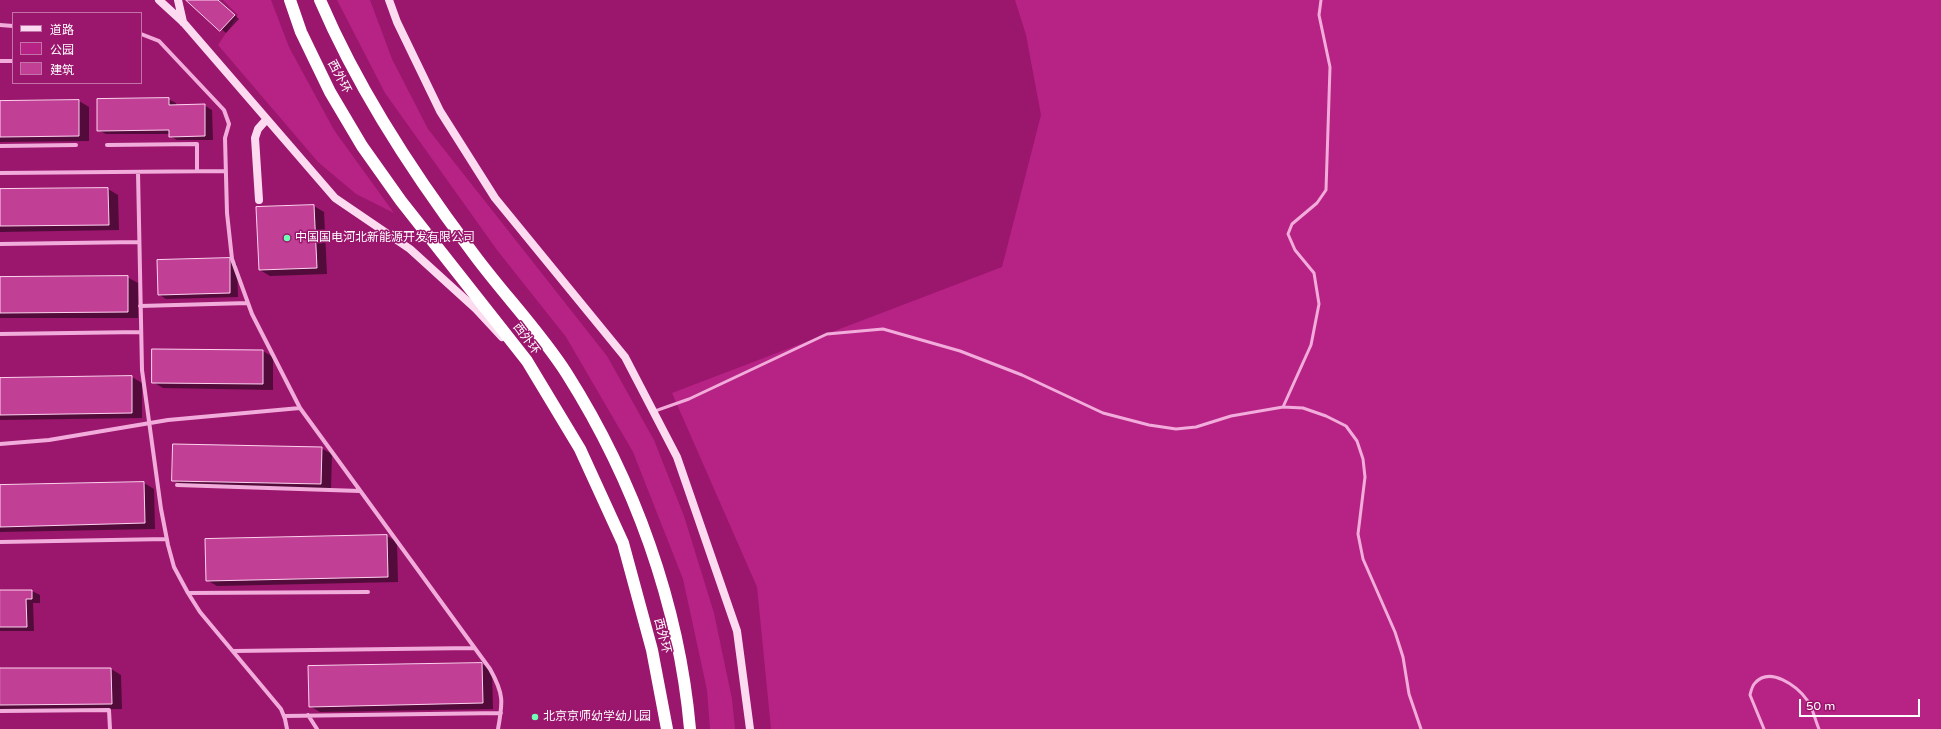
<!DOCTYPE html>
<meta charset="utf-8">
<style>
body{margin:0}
#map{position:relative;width:1941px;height:729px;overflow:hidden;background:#9b166d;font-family:"Varela Round","Noto Sans SC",sans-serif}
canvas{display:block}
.legend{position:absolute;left:12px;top:12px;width:130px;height:72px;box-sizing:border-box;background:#9b166d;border:1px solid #c373a7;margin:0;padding:5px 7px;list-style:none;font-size:12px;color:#fff}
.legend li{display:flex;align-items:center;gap:8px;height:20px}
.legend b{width:20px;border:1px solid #c373a7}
.scale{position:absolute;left:1799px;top:699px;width:121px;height:18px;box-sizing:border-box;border:2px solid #fff;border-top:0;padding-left:5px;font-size:12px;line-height:14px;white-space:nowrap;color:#fff;-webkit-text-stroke:3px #9b166d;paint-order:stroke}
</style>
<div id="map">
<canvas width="1941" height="729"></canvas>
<ul class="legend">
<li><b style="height:5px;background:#fcdbf1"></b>道路</li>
<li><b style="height:11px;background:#b62385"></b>公园</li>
<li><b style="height:11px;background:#c23f96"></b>建筑</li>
</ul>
<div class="scale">50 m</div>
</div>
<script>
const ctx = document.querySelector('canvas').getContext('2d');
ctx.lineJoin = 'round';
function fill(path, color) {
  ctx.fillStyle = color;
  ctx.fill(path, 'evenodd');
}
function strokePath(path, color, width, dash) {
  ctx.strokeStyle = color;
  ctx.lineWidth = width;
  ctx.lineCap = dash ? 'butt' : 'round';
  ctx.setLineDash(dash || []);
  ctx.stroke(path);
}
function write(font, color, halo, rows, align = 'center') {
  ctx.font = font + ' "Varela Round","Noto Sans SC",sans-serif';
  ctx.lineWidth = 3;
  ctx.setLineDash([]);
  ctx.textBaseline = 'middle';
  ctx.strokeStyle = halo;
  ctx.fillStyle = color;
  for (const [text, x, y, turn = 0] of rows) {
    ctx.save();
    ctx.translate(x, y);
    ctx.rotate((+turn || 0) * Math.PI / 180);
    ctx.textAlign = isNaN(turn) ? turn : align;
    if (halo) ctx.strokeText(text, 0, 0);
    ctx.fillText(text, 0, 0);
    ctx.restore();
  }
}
const green = new Path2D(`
 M223 0H271L289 47 334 130 394 213 356 194 318 162 218 45 238 15Z
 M337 0H370L392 59 428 129 607 356 654 440 684 516 714 613 732 699 735 729H710L707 690 683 579 633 452 566 337 497 250 385 93Z
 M1015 0H1941V729H771L757 587 672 393 1002 267 1041 115 1026 35Z`);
const shadow = new Path2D(`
 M188 0H219L239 19 226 33Z
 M168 99 176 103V106L204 105 212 110 213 140H177L170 136V134H106L98 130Z
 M79 101 89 107V141L0 142V102Z
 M108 189 118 195 119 230 0 232V190Z
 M314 206 324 212 327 274 270 276 260 270 257 208Z
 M230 259 237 264 238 297 166 299 158 294Z
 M127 277 138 283V318H0V278Z
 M263 351 273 357V390L163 388 153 382Z
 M132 377 142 383V418L0 420V379Z
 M321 448 332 454 331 489 184 486 173 480Z
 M144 483 154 489 155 529 0 532V486Z
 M387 536 397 542 398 582 217 586 207 580 206 540Z
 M0 591H32L40 595V603H33L34 631H0Z
 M482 664 492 670 493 709 320 712 310 706Z
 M0 669H111L121 675 122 709 0 710Z`);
const building = new Path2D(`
 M186 0H218L235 15 220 31Z
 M169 98V105L205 104V136L169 137V130L97 131V99Z
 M79 100V136L0 137V101Z
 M108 188 109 225 0 226V189Z
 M314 205 317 268 259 270 256 207Z
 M230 258V293L158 295 157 260Z
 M128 276V312L0 313V277Z
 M152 349 263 350V384L152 383Z
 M132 376V413L0 415V378Z
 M173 444 322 447 321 484 172 481Z
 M144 482 145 523 0 527V485Z
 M387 535 388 577 206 581 205 539Z
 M0 590H32V599H26L27 627H0Z
 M482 663 483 703 309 707 308 666Z
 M0 668H111L112 704 0 705Z`);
const lane = new Path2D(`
 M1283 407 1311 345 1319 304 1314 273 1295 250 1288 234 1292 224 1317 203 1326 190 1330 67 1319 15 1321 0
 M655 411 689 399 827 334 883 329 960 351 1022 375 1103 413 1149 425 1176 429 1196 427 1231 416 1283 407 1303 408 1326 416 1346 426 1357 441 1363 459 1365 477 1358 534 1363 559 1395 632 1403 657 1409 694 1421 729
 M1764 729 1750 695C1751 691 1752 686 1755 683 1770 666 1797 686 1807 700 1813 708 1815 720 1819 729`);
const street = new Path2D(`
 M0 25 13 26
 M0 61H13
 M107 145 197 144V171
 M0 146 76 145
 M138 172 142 370 161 509 168 545 174 567 188 593 200 612 281 709 285 719 287 729
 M0 173 226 171
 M0 244 139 242
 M140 306 248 303
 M0 334 141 332
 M300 408 490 669C504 694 503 702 498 729
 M0 444 49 440 168 420 300 408 252 314 232 259 227 213 225 138 229 124 224 110 159 41 141 34
 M177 485 360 491
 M0 542 167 539
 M188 593 368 592
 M233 651 474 648
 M0 711 109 710 110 729
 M308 715 317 729
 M284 716 501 713`);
const secondary = new Path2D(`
 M159 0 183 22 335 198 410 249 476 309 502 337
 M178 0 183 22
 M389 0 397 22 440 111 495 198 625 357 677 457 737 631 750 729
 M259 200 255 138 258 129 266 120`);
const highway = new Path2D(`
 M290 0 301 32 330 92 362 146 401 201 527 361 580 449 623 543 652 650 667 729
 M320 0C358 89 412 172 470 249 501 292 539 330 567 374 634 480 679 604 690 729`);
const markers = [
 [287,238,4,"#6effb5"],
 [535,717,4,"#6effb5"]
];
const streetNames = [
 ["西外环",339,77,62],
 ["西外环",526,339,53],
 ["西外环",662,636,76]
];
const poiNames = [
 ["中国国电河北新能源开发有限公司",295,238],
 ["北京京师幼学幼儿园",543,717]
];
fill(green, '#b62385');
fill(shadow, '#0007');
fill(building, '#c23f96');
strokePath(building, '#fdd4ef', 1);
strokePath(lane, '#f2acdb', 3);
strokePath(street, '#f2acdb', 4);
strokePath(secondary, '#fcdbf1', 8);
strokePath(highway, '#fff', 12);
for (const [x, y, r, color] of markers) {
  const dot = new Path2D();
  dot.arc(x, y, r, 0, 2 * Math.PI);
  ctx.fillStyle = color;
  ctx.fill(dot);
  strokePath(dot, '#9b166d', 1.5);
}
write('12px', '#fff', '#9b166d', streetNames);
write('12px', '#fff', '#9b166d', poiNames, 'left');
</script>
